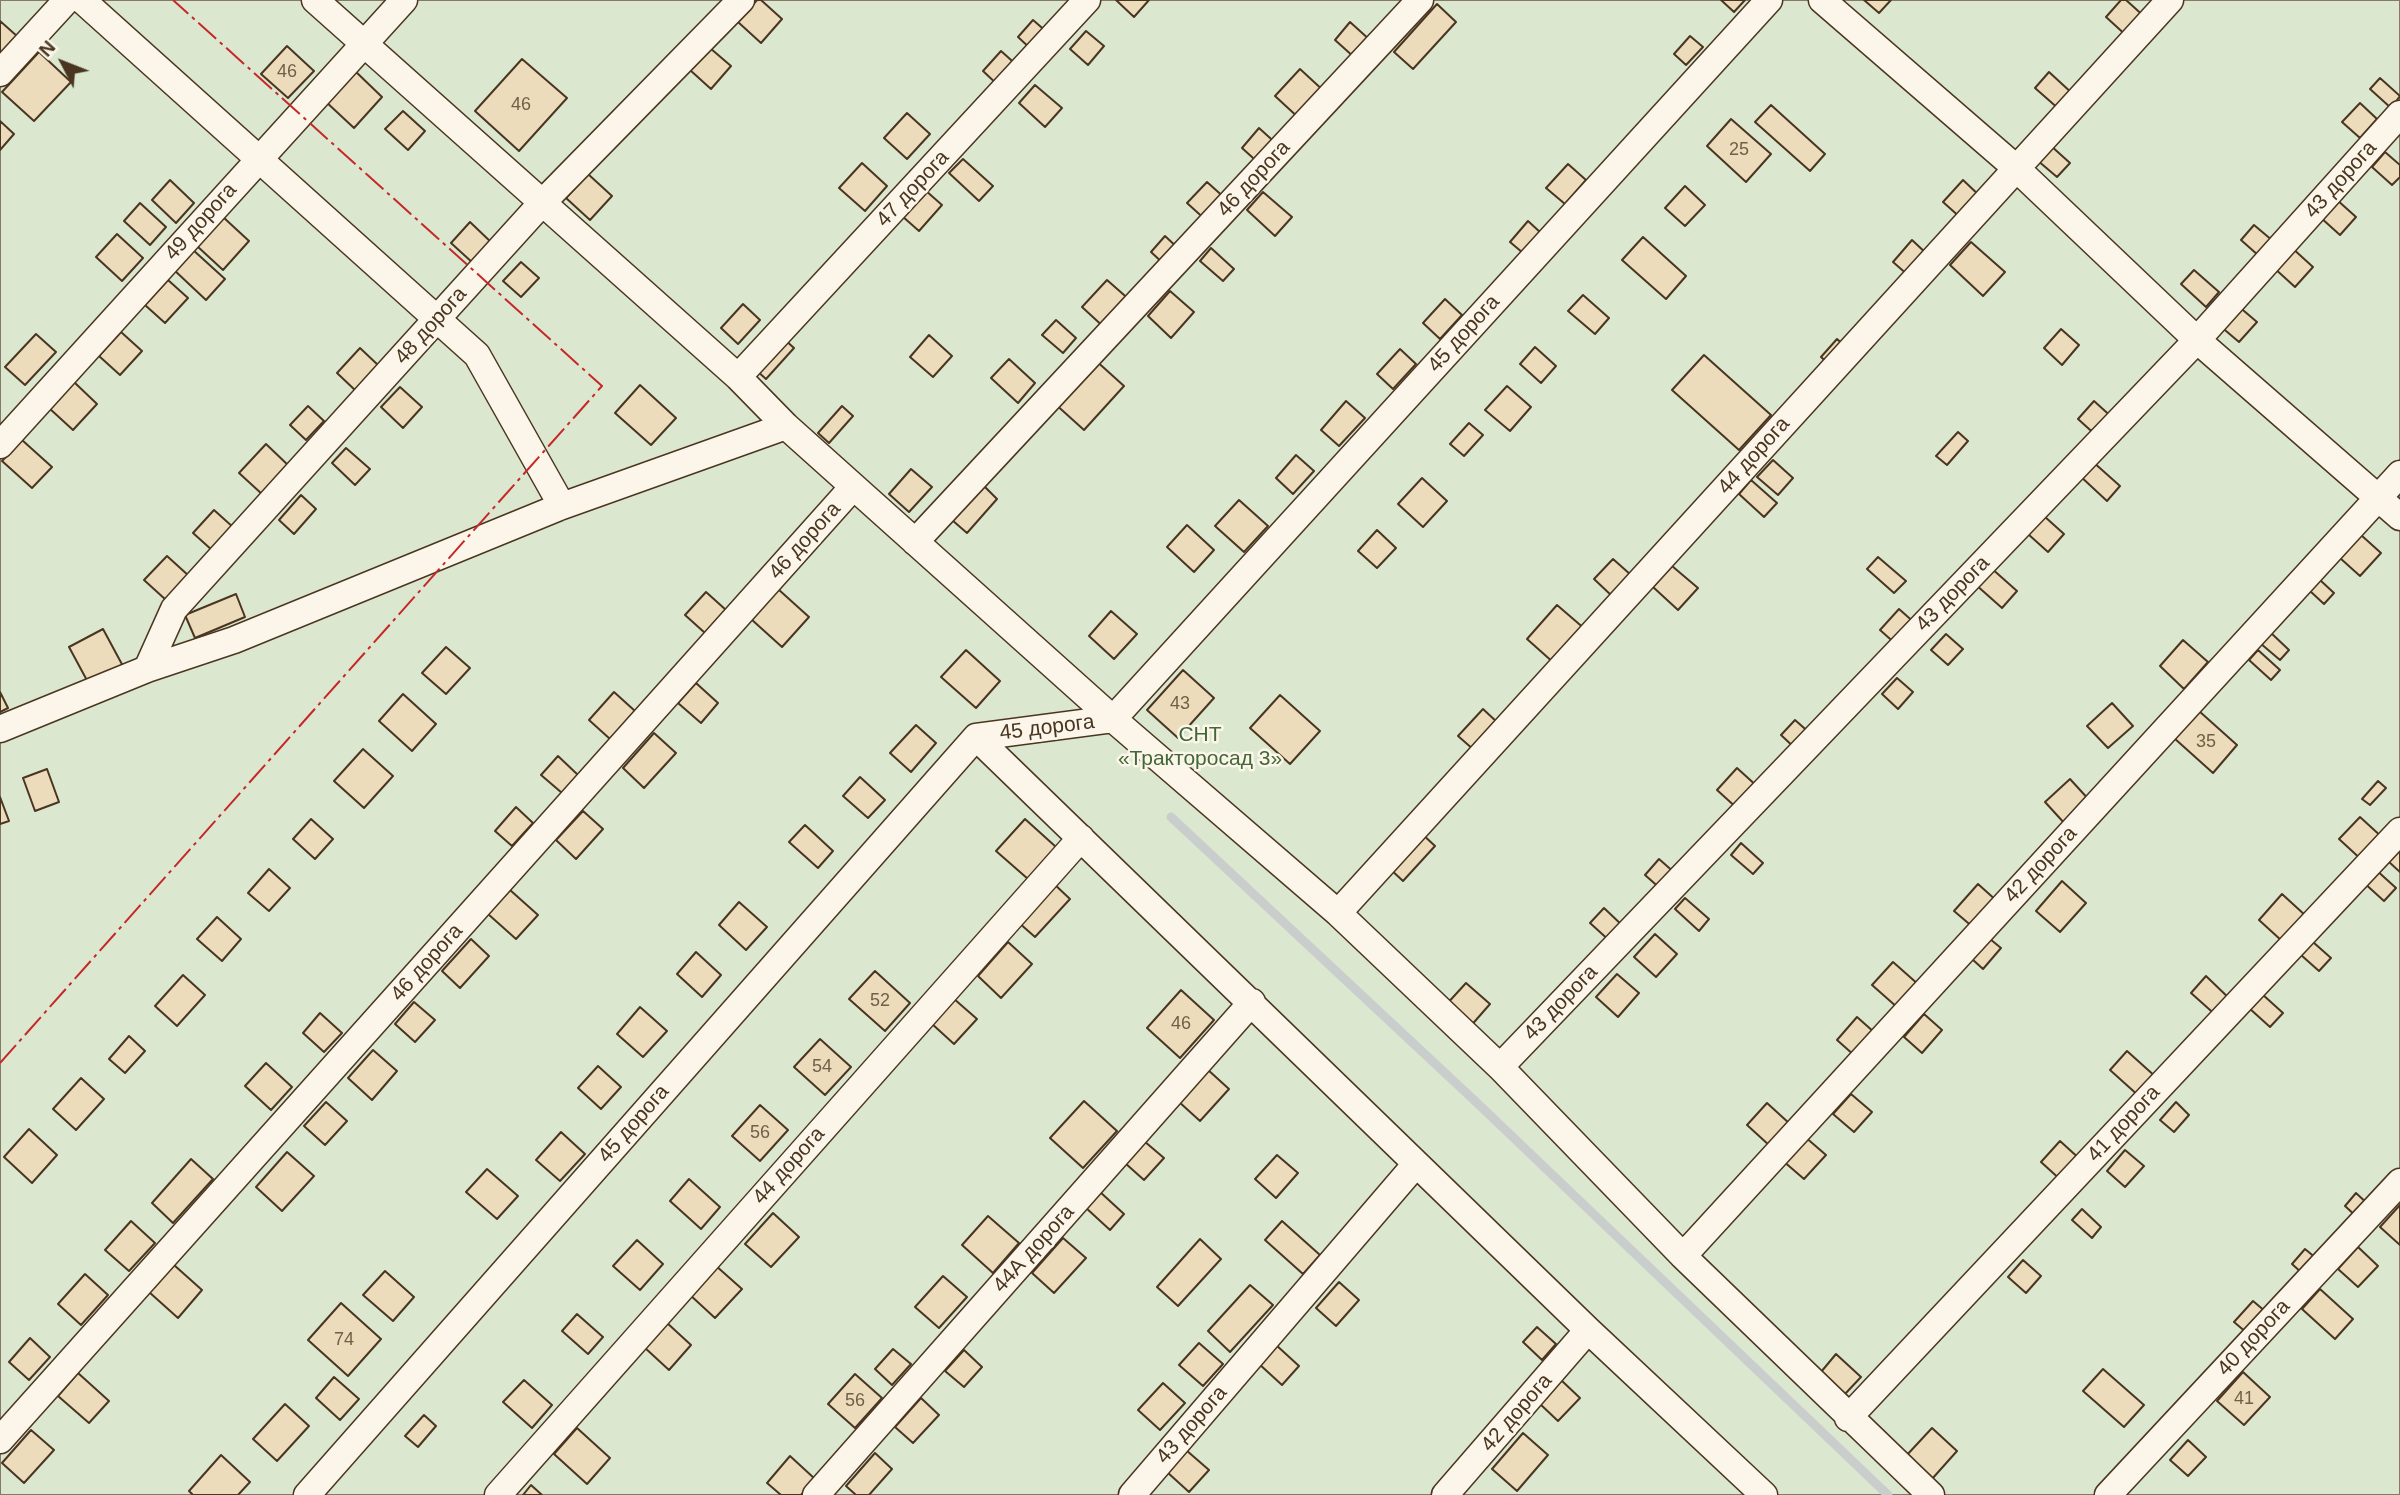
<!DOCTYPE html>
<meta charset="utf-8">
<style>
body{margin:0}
#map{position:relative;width:2400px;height:1495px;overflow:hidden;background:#fbf6e9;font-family:Helvetica,sans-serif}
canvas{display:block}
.north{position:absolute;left:28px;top:28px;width:70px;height:70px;-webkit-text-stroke:5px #fbf6e9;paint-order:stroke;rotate:312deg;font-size:19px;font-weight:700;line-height:28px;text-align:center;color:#4a3520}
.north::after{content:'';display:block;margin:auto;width:24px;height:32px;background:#4a3520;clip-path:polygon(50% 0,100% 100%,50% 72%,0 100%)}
</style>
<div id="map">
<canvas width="2400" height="1495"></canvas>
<div class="north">N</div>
</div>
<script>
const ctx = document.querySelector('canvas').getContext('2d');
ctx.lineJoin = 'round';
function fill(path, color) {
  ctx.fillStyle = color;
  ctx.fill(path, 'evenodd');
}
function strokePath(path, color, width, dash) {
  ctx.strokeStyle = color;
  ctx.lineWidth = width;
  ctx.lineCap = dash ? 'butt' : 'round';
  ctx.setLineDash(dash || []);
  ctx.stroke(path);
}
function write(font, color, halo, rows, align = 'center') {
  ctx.font = font + ' Helvetica,sans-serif';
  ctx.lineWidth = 5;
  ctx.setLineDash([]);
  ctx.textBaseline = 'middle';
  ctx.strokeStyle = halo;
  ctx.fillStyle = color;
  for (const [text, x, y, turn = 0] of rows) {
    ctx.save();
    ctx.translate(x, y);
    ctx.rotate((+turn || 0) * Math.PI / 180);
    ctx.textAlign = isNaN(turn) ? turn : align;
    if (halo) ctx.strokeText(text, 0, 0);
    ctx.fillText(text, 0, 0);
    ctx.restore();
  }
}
const green = new Path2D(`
 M0 0H2400V1495H0Z`);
const stream = new Path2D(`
 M1171 817 1475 1101 1888 1495`);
const building = new Path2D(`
 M757 0H761L782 19 761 43 738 22Z
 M1116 0H1149L1134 17Z
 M1721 0H1745L1734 12Z
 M1864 0H1891L1879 13Z
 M2121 0H2126L2147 19 2129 38 2106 17Z
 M1437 4 1456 22 1413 69 1394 52Z
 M1033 20 1048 33 1032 50 1018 37Z
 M0 21 18 37 0 57Z
 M1350 22 1371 41 1355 58 1335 40Z
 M1086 31 1104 46 1088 65 1070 49Z
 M1690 36 1703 47 1686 65 1674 54Z
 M287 46 314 71 288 98 261 74Z
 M710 48 731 66 711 89 690 70Z
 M1001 51 1020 68 1001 88 983 71Z
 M39 52 71 82 34 121 2 92Z
 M522 59 567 98 519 151 475 111Z
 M353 69 382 97 354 128 324 100Z
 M1300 69 1326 93 1301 120 1275 96Z
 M2049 72 2074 95 2060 110 2035 88Z
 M2380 78 2400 96 2391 108 2370 89Z
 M1035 85 1062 108 1045 127 1019 103Z
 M2360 103 2377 119 2360 138 2342 122Z
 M1771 105 1825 154 1810 171 1755 122Z
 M403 111 425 131 408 150 385 129Z
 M907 113 930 134 907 159 884 138Z
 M1731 119 1771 154 1746 182 1707 146Z
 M0 121 14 134 0 150Z
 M1259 128 1280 147 1263 167 1242 148Z
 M2050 145 2070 163 2057 177 2037 160Z
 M2385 152 2400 165V177L2392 185 2372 167Z
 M963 159 993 186 979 201 949 173Z
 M862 163 887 186 865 211 839 188Z
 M1568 164 1586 180 1565 204 1546 188Z
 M588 174 612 196 590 220 566 198Z
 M170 180 194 203 176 223 152 200Z
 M1963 180 1982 198 1962 219 1943 202Z
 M1207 182 1227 200 1208 222 1187 203Z
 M1685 186 1705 205 1685 226 1665 208Z
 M925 190 942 205 919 231 902 216Z
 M1263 192 1292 217 1275 236 1247 210Z
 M2336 199 2356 217 2340 235 2320 217Z
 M140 203 166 227 150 245 124 221Z
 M223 217 249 241 223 270 197 246Z
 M1528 221 1541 233 1523 253 1510 242Z
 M470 222 493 244 474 264 451 243Z
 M2254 225 2273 241 2259 256 2241 240Z
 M117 234 143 258 122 281 96 257Z
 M1165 236 1180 250 1166 266 1151 252Z
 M1643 237 1686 276 1666 299 1622 260Z
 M1912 240 1928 255 1909 276 1893 262Z
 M1971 242 2005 272 1983 296 1950 265Z
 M2291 247 2313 267 2295 287 2273 267Z
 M1211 248 1234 269 1223 281 1200 261Z
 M192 249 225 279 206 300 173 269Z
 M521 262 539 278 521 297 503 281Z
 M2194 270 2219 292 2206 307 2181 284Z
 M168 280 188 298 165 323 145 305Z
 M1107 280 1132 302 1107 330 1082 307Z
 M1170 291 1194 312 1171 338 1148 316Z
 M1583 295 1609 318 1595 334 1568 311Z
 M1445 299 1462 315 1440 339 1423 323Z
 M743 304 760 320 738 344 721 328Z
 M2237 305 2257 322 2239 342 2219 325Z
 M1056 320 1076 338 1063 353 1042 335Z
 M2061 329 2079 345 2062 365 2044 348Z
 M121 332 142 351 120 375 99 356Z
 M36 334 56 352 25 385 5 367Z
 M929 335 952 356 933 377 910 357Z
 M784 339 794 348 766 379 756 370Z
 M1837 339 1847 348 1831 366 1821 357Z
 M1535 347 1556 366 1541 383 1520 364Z
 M360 348 379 366 356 391 337 373Z
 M1400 349 1416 364 1393 389 1377 374Z
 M1704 355 1771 415 1739 450 1672 390Z
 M1093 358 1124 386 1084 430 1053 402Z
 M1009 359 1035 383 1018 403 991 378Z
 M74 382 97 404 73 430 49 408Z
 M640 385 676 418 651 445 615 413Z
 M1507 386 1531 407 1510 431 1485 410Z
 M400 387 422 407 403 428 381 407Z
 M1346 401 1365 418 1339 446 1321 430Z
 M2094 401 2115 420 2099 438 2078 419Z
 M308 406 324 421 306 440 290 425Z
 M842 406 853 416 829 443 818 433Z
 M1469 423 1483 435 1464 456 1450 444Z
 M1958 432 1968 441 1947 465 1936 456Z
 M22 440 52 467 32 488 2 461Z
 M266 444 290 467 263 495 239 473Z
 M346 448 370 469 355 485 332 463Z
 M1296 455 1314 471 1293 494 1276 478Z
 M1773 460 1793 478 1778 495 1757 477Z
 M2092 461 2120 486 2107 501 2079 475Z
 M911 469 932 487 909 512 889 494Z
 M1422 478 1447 501 1423 527 1398 504Z
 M1751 480 1777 503 1764 517 1739 494Z
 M983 485 997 499 967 533 952 520Z
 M301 495 316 509 294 534 279 520Z
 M1239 500 1268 526 1244 552 1215 526Z
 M214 510 234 528 213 551 193 533Z
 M2044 516 2064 534 2048 552 2028 534Z
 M1187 525 1214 550 1194 572 1167 547Z
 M1377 530 1396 548 1377 568 1358 551Z
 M2361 535 2381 553 2360 576 2340 558Z
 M167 556 189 576 166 600 144 580Z
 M1878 557 1906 581 1894 593 1867 569Z
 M1613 559 1631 575 1612 596 1594 579Z
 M1672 566 1698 588 1678 610 1653 587Z
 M1990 567 2017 591 2002 608 1975 584Z
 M2320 580 2334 593 2324 604 2310 591Z
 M778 589 809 617 782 647 751 619Z
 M706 592 726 610 705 633 685 615Z
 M236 594 245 617 195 638 185 615Z
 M1557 605 1586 630 1555 664 1527 639Z
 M1899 609 1917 625 1898 646 1880 630Z
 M1111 611 1137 634 1114 659 1089 636Z
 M103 629 124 668 90 686 69 647Z
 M2270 632 2289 650 2280 660 2260 643Z
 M1946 634 1963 649 1948 665 1931 650Z
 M2183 640 2208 662 2184 689 2160 666Z
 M446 647 470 668 446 694 422 673Z
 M966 650 1000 681 976 708 941 677Z
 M2258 650 2280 670 2271 680 2249 660Z
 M1183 670 1214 698 1178 738 1147 710Z
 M1897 678 1913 692 1898 709 1882 694Z
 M696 683 718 703 701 723 678 703Z
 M0 692 8 708 0 712Z
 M614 692 635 711 610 739 589 720Z
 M403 694 436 724 412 751 379 721Z
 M1280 695 1320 731 1290 764 1250 728Z
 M2112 703 2133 726 2108 748 2087 726Z
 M1483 709 1498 723 1474 750 1458 736Z
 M2199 711 2237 745 2213 773 2174 738Z
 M1795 720 1812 735 1798 751 1781 735Z
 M916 725 936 743 911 772 890 753Z
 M654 733 676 753 644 788 623 768Z
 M363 749 393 776 364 808 334 781Z
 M558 756 578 775 562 793 541 775Z
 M1737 768 1759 788 1739 810 1717 790Z
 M47 769 59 802 35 811 23 778Z
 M860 777 885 800 868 818 843 796Z
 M2070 779 2091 802 2066 825 2045 802Z
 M2378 781 2386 788 2370 805 2362 799Z
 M0 797 9 821 0 824Z
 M516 807 533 823 512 846 495 831Z
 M583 811 603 829 576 859 556 840Z
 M2360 817 2384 839 2364 862 2339 839Z
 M311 819 333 839 315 859 293 839Z
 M1025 819 1056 847 1028 879 996 851Z
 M805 825 833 851 818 868 789 842Z
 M1420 832 1435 846 1403 881 1389 868Z
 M1741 843 1763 863 1753 874 1731 855Z
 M2400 850V872L2388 861Z
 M1659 859 1676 874 1662 890 1645 875Z
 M2374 868 2396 888 2384 901 2362 881Z
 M269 869 290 888 269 911 248 893Z
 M2062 881 2086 903 2060 932 2036 911Z
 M1053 883 1070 899 1035 937 1018 922Z
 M1978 884 1998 902 1974 928 1954 911Z
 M510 890 538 915 516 939 488 914Z
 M2282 894 2306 916 2282 941 2259 920Z
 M1685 898 1709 919 1699 931 1675 909Z
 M739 902 767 927 746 950 719 925Z
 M1604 908 1625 928 1612 943 1590 923Z
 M217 917 241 939 222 961 197 939Z
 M1655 934 1677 954 1656 977 1634 957Z
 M471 939 489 956 460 988 442 971Z
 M1990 939 2001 948 1983 969 1972 959Z
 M1008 942 1032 964 1001 998 978 976Z
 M2313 942 2331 958 2319 971 2301 955Z
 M696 952 721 975 702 997 677 974Z
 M1893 962 1919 985 1898 1008 1872 985Z
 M875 971 910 1003 885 1031 849 999Z
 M1617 974 1639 993 1618 1017 1596 997Z
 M183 975 205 995 177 1026 155 1006Z
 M2206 976 2233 1002 2219 1018 2191 993Z
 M1466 983 1490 1004 1469 1028 1445 1006Z
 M1181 990 1214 1020 1180 1058 1147 1028Z
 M2262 994 2283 1013 2270 1027 2249 1008Z
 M953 998 977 1019 954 1044 931 1023Z
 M414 1002 435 1020 415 1042 395 1024Z
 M640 1007 667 1031 643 1057 617 1034Z
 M320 1013 342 1033 324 1052 303 1033Z
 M1924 1014 1942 1030 1922 1053 1904 1037Z
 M1857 1017 1875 1033 1855 1056 1837 1040Z
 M129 1036 145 1051 125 1073 109 1059Z
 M820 1039 851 1067 825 1095 794 1067Z
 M373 1050 397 1071 372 1100 348 1078Z
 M2127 1051 2157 1078 2140 1097 2110 1070Z
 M266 1063 292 1087 271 1110 245 1086Z
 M598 1066 621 1087 601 1109 578 1088Z
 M1207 1069 1229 1089 1200 1121 1178 1101Z
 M81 1078 104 1099 76 1130 53 1109Z
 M1851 1094 1872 1112 1854 1132 1833 1114Z
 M1084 1101 1117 1131 1083 1168 1050 1138Z
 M326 1102 347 1121 325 1145 304 1126Z
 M2176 1102 2189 1115 2174 1132 2160 1120Z
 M1767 1103 1790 1124 1770 1146 1747 1125Z
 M760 1105 788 1130 760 1161 732 1136Z
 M29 1129 57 1155 32 1183 4 1157Z
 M561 1132 585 1154 560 1181 536 1160Z
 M1804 1136 1826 1155 1804 1179 1782 1160Z
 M1144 1141 1164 1158 1144 1180 1125 1163Z
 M2060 1141 2082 1161 2063 1182 2041 1162Z
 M2125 1150 2144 1166 2125 1187 2107 1171Z
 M287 1152 314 1176 282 1211 256 1187Z
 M1277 1155 1298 1173 1276 1198 1255 1179Z
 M191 1159 213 1179 173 1223 152 1203Z
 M487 1169 518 1196 497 1219 466 1192Z
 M689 1179 720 1207 701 1229 670 1201Z
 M1099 1191 1124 1214 1110 1230 1085 1207Z
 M2356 1193 2370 1206 2358 1218 2345 1206Z
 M2400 1205V1245L2380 1227Z
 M2082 1209 2101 1227 2092 1238 2072 1220Z
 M773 1213 799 1237 771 1267 745 1244Z
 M988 1216 1019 1243 993 1273 962 1245Z
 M131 1221 155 1243 129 1271 105 1250Z
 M1282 1221 1320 1255 1303 1274 1265 1240Z
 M1063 1238 1086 1258 1054 1293 1032 1273Z
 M1200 1239 1221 1259 1178 1306 1157 1287Z
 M637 1240 663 1264 640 1290 613 1266Z
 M2358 1247 2378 1266 2358 1287 2338 1269Z
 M2305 1249 2317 1259 2303 1274 2292 1264Z
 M2023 1260 2041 1276 2026 1293 2008 1277Z
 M174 1265 202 1290 178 1318 149 1292Z
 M715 1265 742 1289 715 1318 689 1294Z
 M385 1271 414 1297 393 1321 363 1295Z
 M85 1274 108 1295 81 1325 58 1304Z
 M943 1276 967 1297 939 1328 915 1307Z
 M1339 1282 1359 1300 1336 1326 1316 1308Z
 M1250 1285 1273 1305 1230 1352 1208 1331Z
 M2320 1289 2353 1319 2335 1339 2302 1309Z
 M2253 1301 2266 1312 2247 1333 2234 1322Z
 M341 1303 381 1339 348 1376 308 1340Z
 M577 1314 603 1337 588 1354 562 1331Z
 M666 1322 691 1345 669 1370 644 1347Z
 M1537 1327 1556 1344 1542 1360 1523 1342Z
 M30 1338 50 1357 29 1380 9 1362Z
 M1199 1343 1223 1364 1203 1386 1179 1365Z
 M1275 1344 1299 1366 1282 1385 1258 1363Z
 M893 1349 911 1364 892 1385 875 1369Z
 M964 1350 982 1367 964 1387 945 1371Z
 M1836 1354 1861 1377 1845 1394 1821 1372Z
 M2103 1369 2144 1405 2124 1427 2083 1391Z
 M2243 1372 2270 1397 2244 1425 2217 1401Z
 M78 1373 109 1401 89 1423 58 1396Z
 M855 1374 882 1398 855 1428 828 1404Z
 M334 1377 359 1399 340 1420 316 1398Z
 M524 1380 552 1405 532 1428 503 1402Z
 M1561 1380 1580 1398 1558 1421 1539 1403Z
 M1163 1383 1185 1403 1160 1430 1138 1410Z
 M921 1398 939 1415 913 1443 895 1427Z
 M285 1404 309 1426 277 1461 253 1439Z
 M424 1415 436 1426 418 1447 405 1436Z
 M577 1428 610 1458 587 1484 554 1454Z
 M1932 1428 1957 1451 1932 1479 1906 1456Z
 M31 1430 54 1450 24 1483 2 1463Z
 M1523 1433 1548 1455 1517 1491 1492 1469Z
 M2188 1440 2206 1457 2188 1476 2170 1460Z
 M1186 1450 1209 1470 1189 1492 1167 1472Z
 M875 1453 892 1469 869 1495H856L846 1486Z
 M221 1455 250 1482 238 1495H193L189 1491Z
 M790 1456 815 1479 801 1495H781L767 1483Z
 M531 1485 542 1495H523Z`);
const minor = new Path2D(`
 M82 0 477 355 562 506
 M315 0 738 377 786 426 1113 719 1338 913 1500 1067 1683 1256 1931 1495
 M1822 0 2016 168 2197 340 2400 517
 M0 73 67 0
 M738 377 1087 0
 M0 445 404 0
 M915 542 1420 0
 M147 669 174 609 541 204 741 0
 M0 729 147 669 234 640 562 506 786 426
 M976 737 1588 1330 1764 1495
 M1338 913 2170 0
 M1500 1067 2197 340 2400 114
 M1683 1256 2400 474
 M1848 1418 2400 831
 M0 1440 853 487
 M307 1495 976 737 1113 719 1769 0
 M498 1495 1081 838
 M816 1495 1252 1002
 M1132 1495 1416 1164
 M1445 1495 1588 1330
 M2108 1495 2400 1182`);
const power = new Path2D(`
 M0 1063 602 386 173 0`);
const numberNames = [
 ["46",287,72],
 ["46",521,105],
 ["25",1739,150],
 ["43",1180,704],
 ["35",2206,742],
 ["52",880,1001],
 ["46",1181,1024],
 ["54",822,1067],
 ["56",760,1133],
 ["74",344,1340],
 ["41",2244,1399],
 ["56",855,1401]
];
const streetNames = [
 ["46 дорога",1254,179,-47],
 ["43 дорога",2341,180,-48],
 ["47 дорога",913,189,-47],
 ["49 дорога",201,222,-48],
 ["48 дорога",431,326,-48],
 ["45 дорога",1464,334,-48],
 ["44 дорога",1754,456,-48],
 ["46 дорога",805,541,-48],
 ["43 дорога",1953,594,-46],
 ["45 дорога",1047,728,-7],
 ["42 дорога",2041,865,-47],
 ["46 дорога",427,963,-48],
 ["43 дорога",1561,1003,-46],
 ["45 дорога",634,1124,-49],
 ["41 дорога",2124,1124,-47],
 ["44 дорога",789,1166,-48],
 ["44А дорога",1034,1249,-48],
 ["40 дорога",2254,1338,-47],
 ["42 дорога",1517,1413,-49],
 ["43 дорога",1192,1425,-49]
];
const parkNames = [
 ["СНТ",1200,735],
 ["«Тракторосад 3»",1200,759]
];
fill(green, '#dce7d0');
strokePath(green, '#887966', 2);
strokePath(stream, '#c9cecd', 9);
fill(building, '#ecdcbc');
strokePath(building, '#4a3520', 2);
strokePath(minor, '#4a3520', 29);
strokePath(minor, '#fbf6e9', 26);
strokePath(power, '#c62828', 2, [24, 5, 3.5, 5]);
write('18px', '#725f47', null, numberNames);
write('21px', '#4a3520', '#fbf6e9', streetNames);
write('21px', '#436837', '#fbf6e9', parkNames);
</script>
